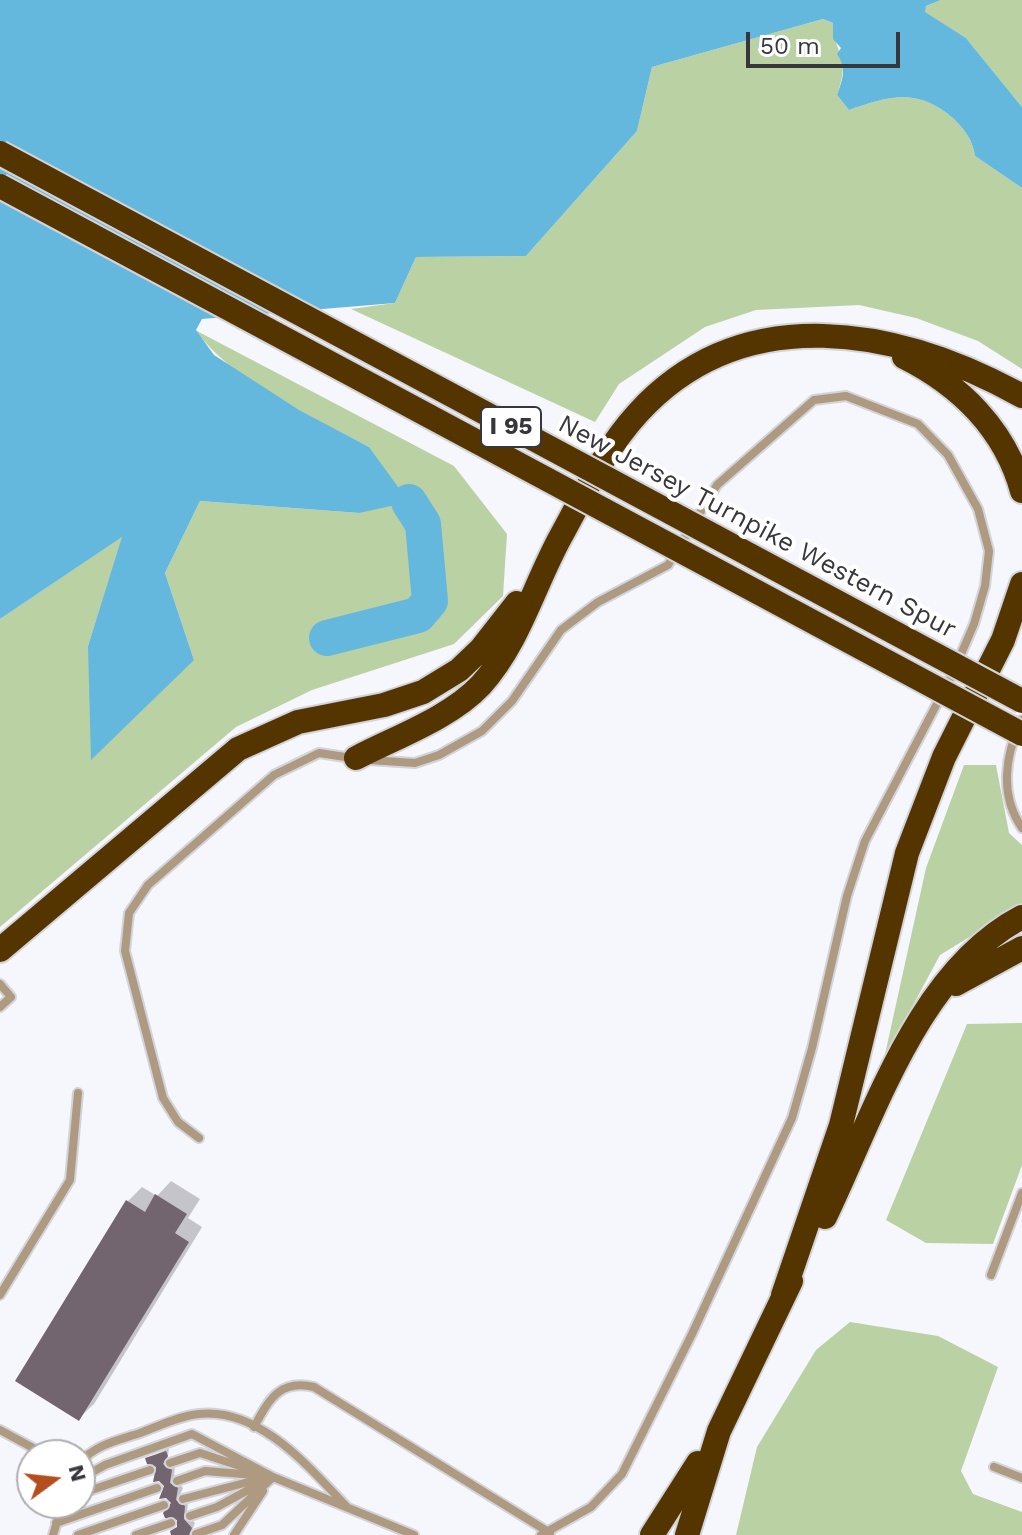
<!DOCTYPE html>
<style>
body{margin:0}
#map{position:relative;width:1022px;height:1535px;overflow:hidden;background:#f6f6fd;font-family:"Work Sans",sans-serif}
canvas{display:block}
.north{position:absolute;left:16px;top:1439px;width:80px;height:80px;box-sizing:border-box;background:#fff;border:2px solid #afafb1;border-radius:50%;rotate:75deg;font-size:22px;font-weight:700;line-height:32px;text-align:center;color:#36363c}
.north::after{content:'';display:block;margin:auto;width:28px;height:36px;background:#b34f1e;clip-path:polygon(50% 0,100% 100%,50% 72%,0 100%)}
.scale{position:absolute;left:746px;top:32px;width:154px;height:36px;box-sizing:border-box;border:4px solid #36363c;border-top:0;padding-left:10px;font-size:24px;line-height:28px;white-space:nowrap;color:#36363c;-webkit-text-stroke:6px #fff;paint-order:stroke}
</style>
<div id="map">
<canvas width="1022" height="1535"></canvas>
<div class="north">N</div>
<div class="scale">50 m</div>
</div>
<script>
const ctx = document.querySelector('canvas').getContext('2d');
ctx.lineJoin = 'round';
function fill(path, color) {
  ctx.fillStyle = color;
  ctx.fill(path, 'evenodd');
}
function strokePath(path, color, width, dash) {
  ctx.strokeStyle = color;
  ctx.lineWidth = width;
  ctx.lineCap = dash ? 'butt' : 'round';
  ctx.setLineDash(dash || []);
  ctx.stroke(path);
}
function write(font, color, halo, rows, align = 'center') {
  ctx.font = font + ' "Work Sans",sans-serif';
  ctx.lineWidth = 8;
  ctx.setLineDash([]);
  ctx.textBaseline = 'middle';
  ctx.strokeStyle = halo;
  ctx.fillStyle = color;
  for (const [text, x, y, turn = 0] of rows) {
    ctx.save();
    ctx.translate(x, y);
    ctx.rotate((+turn || 0) * Math.PI / 180);
    ctx.textAlign = isNaN(turn) ? turn : align;
    if (halo) ctx.strokeText(text, 0, 0);
    ctx.fillText(text, 0, 0);
    ctx.restore();
  }
}
const green = new Path2D(`
 M941 0H1022V107L966 38 924 12 926 6Z
 M823 19 833 23C834 57 852 53 837 95L849 110C891 95 919 88 954 119 965 130 973 141 975 156L1022 188V369L978 341 916 318 859 305 756 310 705 327 619 384 595 422 351 309 395 303 416 257 526 256 637 131 652 67Z
 M195 330 454 466 507 534 503 596 454 644 312 690 236 727 0 927V619L123 536 88 646 194 660 165 573 200 501 359 513 369 447C310 416 236 384 195 330Z
 M964 765H996L1009 833 1022 845V905L940 955 884 1059 926 868Z
 M1022 1023V1165L993 1244 926 1243 886 1220 967 1024Z
 M850 1322 938 1336 998 1367 961 1471 973 1494 1022 1512V1535H736L757 1447 816 1350Z`);
const water = new Path2D(`
 M0 0H941L926 6 925 12 966 38 1022 107V188L975 156C973 141 965 130 954 119 919 88 891 95 849 110L837 95C843 78 847 69 837 54L841 48 833 39V23L823 19 652 67 637 131 526 256 416 257 395 303 202 319 196 330 214 355 299 410 369 447 409 502 359 513 200 501 165 573 194 660 91 760 88 646 122 537 0 619Z`);
const shadow = new Path2D(`
 M171 1181 200 1199 188 1218 202 1227 94 1404 79 1418 128 1201 142 1187 157 1196Z
 M169 1448 167 1462 175 1465 174 1478 183 1488 179 1497 188 1502 187 1514 195 1523 192 1530 196 1535H173L172 1531 179 1526 173 1503 159 1466 147 1459Z`);
const river = new Path2D(`
 M327 638 418 615 430 601 423 524 409 502`);
const building = new Path2D(`
 M155 1194 187 1214 175 1233 189 1242 79 1421 15 1381 126 1200 145 1212Z
 M166 1451 168 1456 163 1464 172 1470 170 1483 178 1488 176 1500 185 1506 184 1519 192 1528 189 1535H171L170 1531 177 1527V1520L165 1518 163 1513 171 1503 166 1498 159 1499 164 1486 159 1481 153 1482 156 1467 147 1464 145 1458Z`);
const service = new Path2D(`
 M1022 720C1005 754 999 795 1022 828
 M369 760 415 763 439 755 482 731 512 701 561 630 598 602 668 565 717 485 814 400 846 396 918 424 948 455 978 509 989 551 985 586 974 624 952 675 865 841 847 896 812 1048 792 1118 692 1334 622 1474 591 1507 541 1535
 M0 984 11 997 0 1007
 M199 1138 178 1122 163 1098 125 951 129 913 148 885 274 775 319 753 352 758
 M991 1275 1022 1193
 M0 1295 70 1180 78 1093
 M254 1427C269 1400 279 1379 314 1387L550 1533
 M0 1430 46 1455
 M80 1463C94 1445 119 1440 140 1433 159 1426 179 1416 199 1414 259 1407 310 1468 347 1507
 M170 1463 200 1453 249 1469
 M994 1467 1022 1478
 M80 1479 105 1465 192 1434 273 1477 414 1535
 M177 1481 205 1471 268 1476
 M80 1494 150 1470
 M183 1499 260 1479
 M190 1516 217 1507 261 1483
 M56 1523 157 1488
 M196 1534 222 1525 273 1477
 M53 1535 63 1503
 M78 1535 164 1505
 M136 1535 171 1523
 M234 1535 263 1491`);
const motorway = new Path2D(`
 M904 357C960 385 1005 429 1022 491
 M356 758C396 737 450 718 481 685 519 643 534 585 561 536 584 494 605 449 638 413 743 298 899 328 1022 396
 M0 950 238 749 298 722 384 705 423 692 459 670 481 649 517 603
 M956 984 1022 948
 M825 1217C873 1118 918 971 1022 917
 M783 1295 841 1125 907 853 944 757 1003 640 1022 584
 M652 1535 698 1463
 M687 1535 719 1431 791 1281`);
const motorwayBridge = new Path2D(`
 M0 153 1022 701
 M0 186 1022 734`);
const shields = [
 [511,427,60]
];
const shieldNames = [
 ["I 95",511,427]
];
const streetNames = [
 ["New Jersey Turnpike Western Spur",757,527,28]
];
fill(green, '#bad1a4');
fill(water, '#65b8dd');
fill(shadow, '#0003');
strokePath(river, '#65b8dd', 36);
fill(building, '#73656f');
strokePath(service, '#d3d3da', 12);
strokePath(motorway, '#d3d3da', 28);
strokePath(service, '#ae9a80', 8);
strokePath(motorway, '#543500', 24);
strokePath(motorwayBridge, '#d3d3da', 28, []);
strokePath(motorwayBridge, '#543500', 24);
for (const [x, y, w] of shields) {
  const box = new Path2D();
  box.roundRect(x - w / 2, y - 20, w, 40, 6);
  ctx.fillStyle = '#fff';
  ctx.fill(box);
  strokePath(box, '#36363c', 2);
}
write('bold 24px', '#36363c', null, shieldNames);
write('26px', '#36363c', '#fff', streetNames);
</script>
